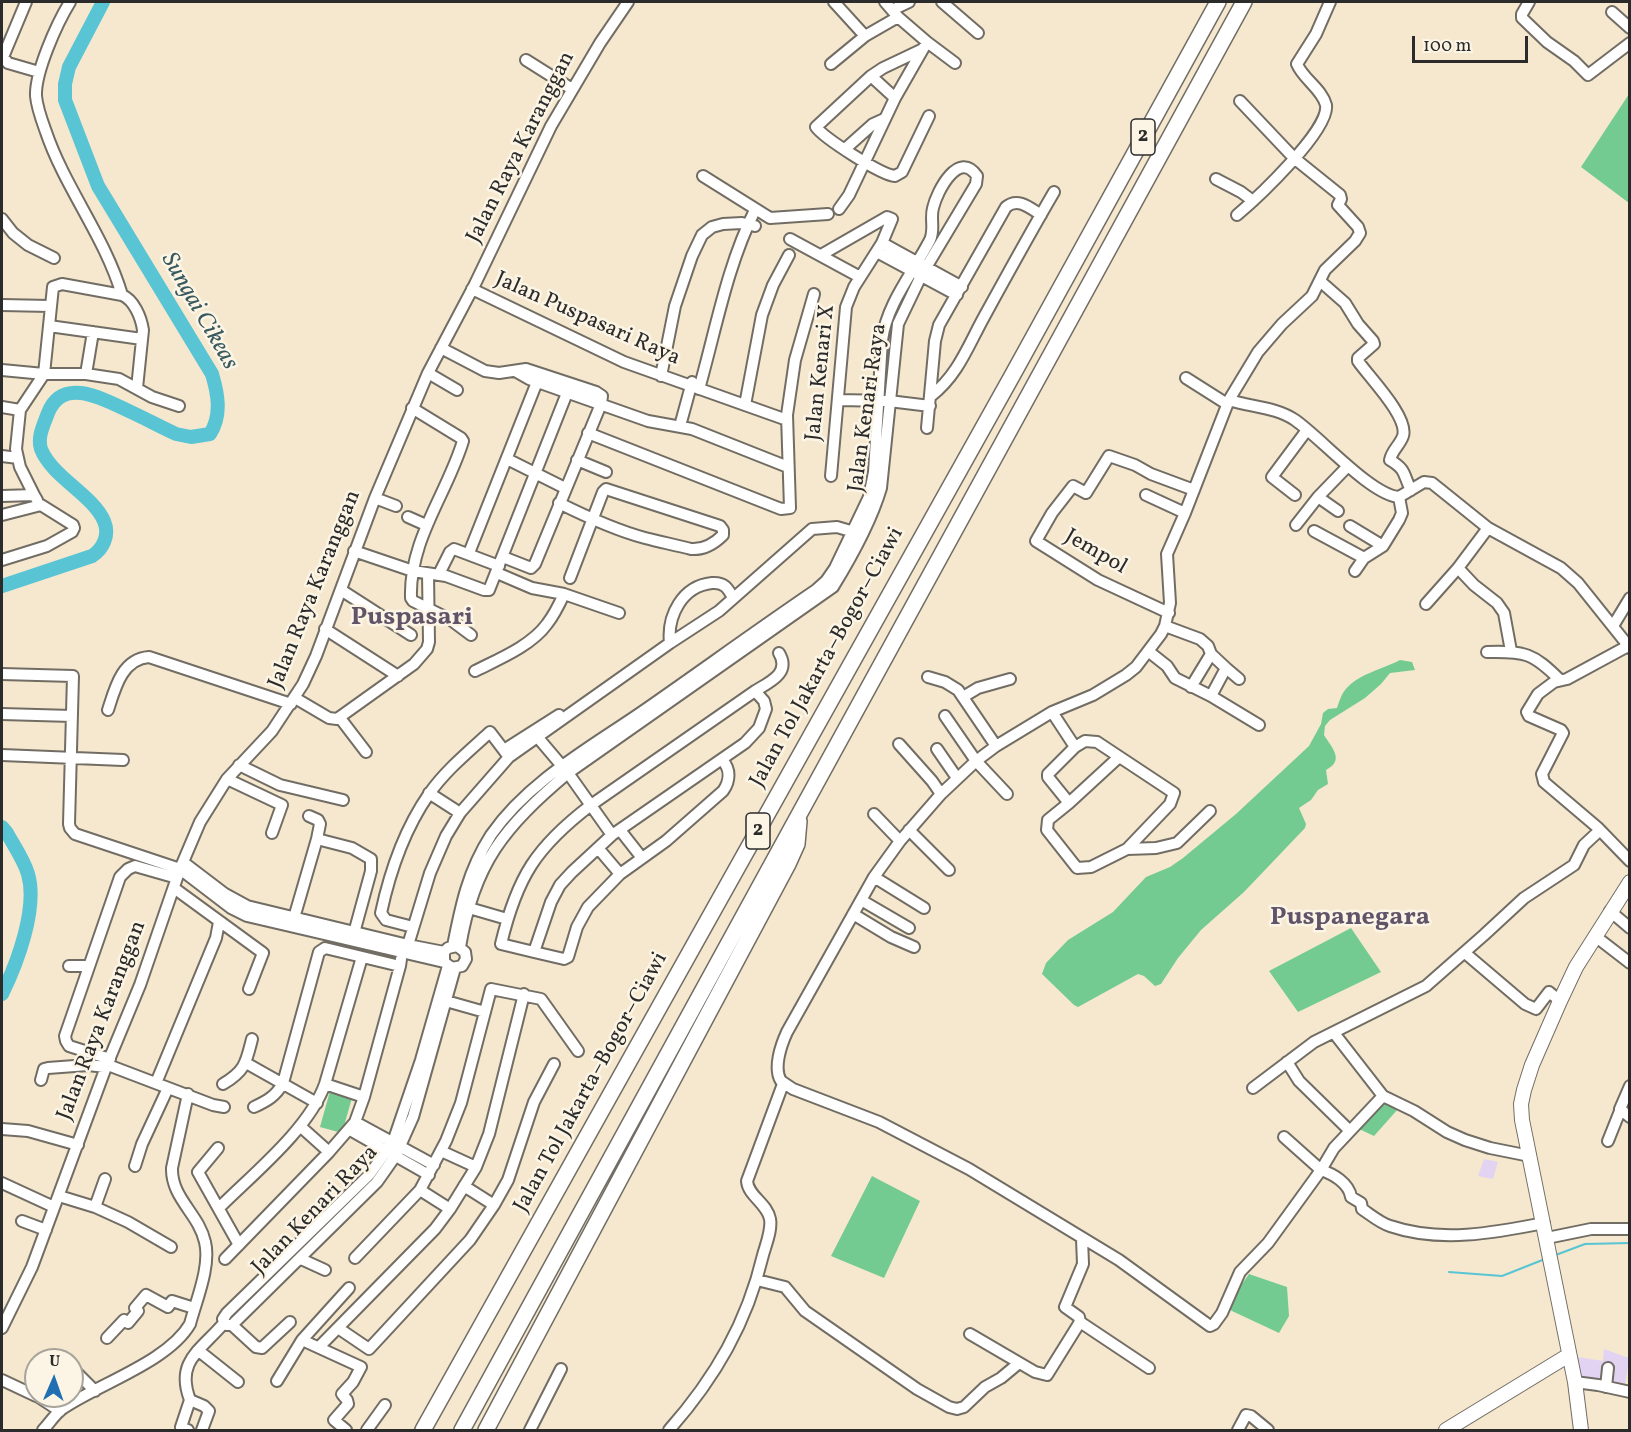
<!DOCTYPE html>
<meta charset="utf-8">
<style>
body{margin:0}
#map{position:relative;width:1631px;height:1432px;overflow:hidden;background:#f5e8ce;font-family:Vollkorn,serif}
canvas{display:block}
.frame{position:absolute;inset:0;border:3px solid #2b2b2b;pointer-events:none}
.north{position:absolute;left:24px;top:1348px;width:60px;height:60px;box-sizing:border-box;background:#fcf5e5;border:2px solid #a8a49b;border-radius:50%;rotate:2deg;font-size:16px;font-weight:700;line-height:24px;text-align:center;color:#2b2b2b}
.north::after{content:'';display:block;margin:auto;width:21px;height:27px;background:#1f6fb2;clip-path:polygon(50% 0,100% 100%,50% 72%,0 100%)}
.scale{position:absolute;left:1412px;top:36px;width:116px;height:27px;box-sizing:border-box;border:3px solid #2b2b2b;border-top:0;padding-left:8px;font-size:18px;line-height:21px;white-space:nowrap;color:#2b2b2b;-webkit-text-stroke:4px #fcf5e5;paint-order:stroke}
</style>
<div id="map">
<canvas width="1631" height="1432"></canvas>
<div class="frame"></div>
<div class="north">U</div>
<div class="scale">100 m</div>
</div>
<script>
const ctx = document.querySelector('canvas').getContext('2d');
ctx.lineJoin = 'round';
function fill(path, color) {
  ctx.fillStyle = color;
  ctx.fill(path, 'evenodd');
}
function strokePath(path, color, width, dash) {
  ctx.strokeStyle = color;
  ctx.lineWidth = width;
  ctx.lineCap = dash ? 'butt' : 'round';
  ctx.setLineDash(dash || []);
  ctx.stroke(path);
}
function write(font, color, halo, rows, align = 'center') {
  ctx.font = font + ' Vollkorn,serif';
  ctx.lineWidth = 5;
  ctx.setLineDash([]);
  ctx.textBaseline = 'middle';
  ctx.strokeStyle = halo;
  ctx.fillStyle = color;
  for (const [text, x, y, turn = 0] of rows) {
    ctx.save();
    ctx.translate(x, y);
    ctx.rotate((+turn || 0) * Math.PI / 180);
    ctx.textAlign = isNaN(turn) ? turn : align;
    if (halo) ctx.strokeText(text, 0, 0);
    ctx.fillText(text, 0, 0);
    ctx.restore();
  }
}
const built = new Path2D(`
 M1484 1159 1498 1162 1493 1179 1478 1176Z
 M1604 1349 1629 1358 1625 1386 1578 1378 1577 1357 1603 1361Z`);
const green = new Path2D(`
 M1629 94V203L1581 167Z
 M1400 660 1412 662 1415 670 1390 673 1381 684 1365 698 1330 720 1325 726 1324 735C1332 748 1345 760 1326 770L1328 784 1318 790 1311 800 1299 808 1306 824 1305 828 1244 892 1201 930 1178 958 1161 984 1155 986 1144 976 1138 974 1078 1007 1074 1005 1042 974 1046 963 1068 940 1113 912 1146 877 1170 867 1183 858 1236 814 1309 746 1321 724 1323 713 1328 709 1337 708C1339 702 1341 695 1345 690 1358 674 1383 669 1400 660Z
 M1351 928 1381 972 1298 1012 1269 971Z
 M330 1091 352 1098 342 1133 320 1127Z
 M1382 1100 1398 1109 1374 1136 1357 1128Z
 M872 1176 920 1201 884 1278 831 1256Z
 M1249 1274 1287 1287 1289 1316 1279 1333 1232 1311 1227 1306Z`);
const stream = new Path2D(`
 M1553 1256 1585 1244 1630 1243
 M1449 1272 1502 1276 1545 1259`);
const river = new Path2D(`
 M2 586 92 556C103 549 110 535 104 521 93 495 52 477 41 449 37 437 44 424 48 413 63 375 105 400 131 412 146 419 161 427 176 434L191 437 210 434C222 415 218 394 212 374L98 186 65 100V84L69 67 103 2
 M2 827 7 833C14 846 24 860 28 874 38 908 17 964 2 994`);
const minor = new Path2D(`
 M26 2 3 57 8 63 39 72
 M70 2C57 23 35 72 36 96 37 108 42 121 46 132 65 188 105 237 122 295
 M834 2 865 36
 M942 2 978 33
 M1529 2 1522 14V18L1547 42 1574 61 1588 75 1630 43
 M892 10 909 2
 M1612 12 1630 28
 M927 42 955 63
 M923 49 883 68 871 76 816 127C824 138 881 175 895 176L902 172 929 116
 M526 60 572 89
 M831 64 865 36 898 17
 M871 76 895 98
 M845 149 873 124 884 119
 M703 176 770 218 828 214
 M1216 179 1241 192 1253 201
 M839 209 849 195 895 98 927 42 898 17 885 2
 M1237 215C1256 199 1330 130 1326 105 1322 89 1303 79 1297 64L1316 34 1330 2
 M2 219 13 233 28 245 54 258
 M790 239 860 277
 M882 243 962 287
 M877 252 957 295
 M821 255 887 217 892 219 882 243 854 287 846 307 831 476
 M1320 281 1345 303 1358 324 1373 341 1374 344 1358 358V361C1368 376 1409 417 1403 436 1400 445 1392 450 1390 460 1407 470 1403 475 1411 490
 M472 289 624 362 787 420
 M2 305 50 306
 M49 326 142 339
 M441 348 485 371 499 373 526 369 596 392 602 396 601 404 535 564 531 568 503 557
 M2 370 44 374H86L119 379 152 397 179 406
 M515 371 529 379 648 421 692 429 788 467
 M428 373 457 390
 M86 374 93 332
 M661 376 675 306 692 256 702 235 712 227 723 224 742 223 755 226
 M1186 378 1227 404
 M699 389C716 329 727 266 755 210
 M931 396C958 375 968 346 984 317 1007 275 1030 233 1054 192
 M839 400 889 401 930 406
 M1229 400 1258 352 1282 324 1312 296 1325 270 1355 241 1360 233 1358 227 1338 205 1341 199 1340 195 1294 158 1240 101
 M745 405 762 315 773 285 789 255
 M2 407 20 410
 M412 408 461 438 463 441C447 494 409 540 411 598L413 601 451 620 471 635
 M680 426 692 382
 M927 428 935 341 939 325 1006 207C1018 197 1030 208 1041 215
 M588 433 781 509 790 508 787 415 795 360 814 294
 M2 456 18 458
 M507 459 565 488
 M577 460 606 472
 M34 495 20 467 16 449 20 410 44 374 53 287 62 284 122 295C134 300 141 317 143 330L137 388
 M1146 495 1185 513
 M1295 495 1272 477 1307 430
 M2 496 34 495 37 500
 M1318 497 1338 511
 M375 498 396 506
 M559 503C587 517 615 530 645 538 660 542 676 545 691 549 704 550 714 544 723 535V530L720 526 606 489 603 492 570 578
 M2 515 41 505 73 525 74 528 72 532 47 546 2 560
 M408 517 426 525
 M1296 525 1318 497 1348 466
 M1350 526 1383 546
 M1314 531 1364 558
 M354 551 413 571 446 576 484 590H489L567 393
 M469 553 537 382
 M1458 568 1474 585 1497 603 1504 613 1511 651
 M1355 571 1364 558 1383 546 1399 520 1402 513 1399 497
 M497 573 532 588 564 594 619 613
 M439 574 450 552 454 549 499 566
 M341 590 411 635
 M1426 604 1458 568 1488 528
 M1169 613 1098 580 1036 541 1052 513 1073 486 1086 493 1109 456 1135 465 1151 474 1194 490
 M1165 626 1200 639 1208 646 1211 654 1226 668 1211 696 1259 725
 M1613 626 1630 598
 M325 629 398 676
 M670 643C667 616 682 586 712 583 724 582 728 588 733 598
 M1628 646 1567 679 1554 682 1538 694 1527 712 1529 716 1561 730 1563 733 1542 774 1544 782 1597 827 1630 861
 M1148 651 1167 666 1175 678 1211 696
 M1487 652C1525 651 1533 653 1560 680
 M1226 668 1239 679
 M475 671C499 659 531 646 547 624 554 615 559 605 564 594
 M2 674 73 676 69 824 70 828 75 834 180 869 231 908 247 916 444 962
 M928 677 945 682 958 690 996 746
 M1191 687 1211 654
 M755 691 764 701 766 709 759 728 745 743 612 835 572 872 560 885 551 902 534 952 501 944C517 877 536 847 591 805L755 691C770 682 791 673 779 653
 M963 697 978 688 1010 679
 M295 698 329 718 337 719 414 664 427 649 429 642 428 574
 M108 710C115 688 122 659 149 657L291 704
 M1052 712 1075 747 1085 741 1097 742 1174 793 1170 804 1127 849
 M2 714 72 716
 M945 716 976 761 1007 794
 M340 718 366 752
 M534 733 562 766
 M899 744 932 781 941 794
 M937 749 957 778
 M504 750 559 715
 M2 755 123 760
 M1119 757 1069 803 1048 820 1047 830 1077 868 1091 867 1127 849 1156 848 1177 843 1210 811
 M239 765 280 785 343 800
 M568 773 612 835
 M227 779 282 805 272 833
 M429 793 460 813
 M1069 803 1048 777V774L1075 747
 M874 814 900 841
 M309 816 318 820 320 824 317 839
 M620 830 642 858
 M909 830 949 870
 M598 848 620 874
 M183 862 225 894 247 906 408 945 444 952 448 948 457 946 465 952 466 959 462 966 452 968 444 962V952
 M874 877 924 908
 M174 888 263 953 249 989
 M861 900 909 928
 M469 908 507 919
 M1610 911 1630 928
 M853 914 891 937 914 947
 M294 918 317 839 352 848 371 859V871L354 933
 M413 927 386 920 381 913C390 871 404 830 429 794 445 771 469 751 490 732L509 757
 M1595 936 1630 963
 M408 945 430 873 446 836 460 813 509 757 670 643 719 611 812 529 837 527 854 532
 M453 946C461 905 468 871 491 835 530 779 595 745 649 707 705 668 760 628 816 590L826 581 835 568 869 497 874 472 882 340C887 303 913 273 930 240 935 229 930 219 933 208 937 191 959 149 977 176L976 184 921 276 898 324 881 488C871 522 852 556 833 587L568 773C504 827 474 863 460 947
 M534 952 564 959 568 957 577 927 588 907 620 874 666 841 723 791C730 781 731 769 722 760
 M1465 953 1525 1004 1536 1009 1549 992 1560 1001
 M69 966H89
 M448 966 421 1060 393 1142 369 1175 227 1313 223 1319 226 1325H232L377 1182 396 1155 413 1117 455 968
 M446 1001 485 1012
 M1334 1033 1383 1096 1414 1111 1447 1132 1465 1140 1490 1148 1530 1156
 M110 1059 69 1046 66 1041 65 1036 120 877 128 869 135 866 177 878
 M1287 1062 1299 1081 1349 1130
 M246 1063 317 1103
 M108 1065 213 1105 224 1107
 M41 1080 44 1069 48 1068 88 1065 106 1067
 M156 1083 216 938 219 922
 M223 1084C245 1071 246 1063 252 1039
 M325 1084 364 1097
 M1630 1086 1620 1109 1630 1117
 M1253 1088 1314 1042 1426 986 1484 935 1524 898 1574 865 1584 845 1599 831
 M1383 1096 1334 1148 1321 1170 1268 1243 1240 1272 1222 1313 1214 1324 1210 1326 1119 1260 969 1169 879 1122 793 1089 781 1081C773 1068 781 1045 787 1032L874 877 900 841 941 794 976 761 996 746 1052 712 1093 695 1126 675 1136 667 1161 634 1165 626 1170 603 1167 554 1185 513 1229 400C1251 407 1276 407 1295 420 1321 438 1371 495 1399 497L1424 482 1432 483 1488 528 1561 568 1578 583 1630 648
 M254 1107C267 1101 276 1096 283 1083L319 952 325 948 400 966 401 959
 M355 1122 434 1165
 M300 1126 329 1152
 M2 1129 28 1131 78 1145
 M350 1130 429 1175
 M1284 1137 1321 1170C1333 1174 1349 1183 1351 1197L1361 1203 1362 1209C1371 1215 1380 1223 1390 1226 1440 1243 1494 1233 1544 1223
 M1608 1141 1620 1111
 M218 1148 198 1172 239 1245
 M441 1151 476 1167
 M135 1166 142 1144 168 1088
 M2 1183 54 1207
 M464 1186 494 1205
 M420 1190 450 1209
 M59 1196 95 1207 128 1222 171 1247
 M95 1207 105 1179
 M219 1208C254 1173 309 1129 325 1084L362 957
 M22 1221 46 1230
 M1547 1238 1591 1229H1630
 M355 1258 420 1190 446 1141 461 1103 491 989 541 999 578 1051
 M225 1259 329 1152 355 1122 364 1097 400 966
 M301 1259 325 1270
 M757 1280 785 1287 805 1311 917 1389 949 1407 957 1409 964 1407 985 1387 1001 1378 1019 1363
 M1080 1322 1149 1368
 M232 1325 256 1347 262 1348 290 1322
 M2 1328 32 1267 106 1067 140 985 180 869 200 822 227 779 272 731 303 684 316 656 375 498 428 373 475 284 551 126 600 43 628 2
 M338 1328 369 1349 470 1240 494 1205 508 1180 534 1102 554 1064
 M970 1334 1035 1372 1047 1375 1080 1322 1079 1317 1065 1307 1083 1264 1082 1239
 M107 1338 124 1320 128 1323 138 1311 135 1308 146 1295 168 1307 172 1301 194 1308
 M302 1340 349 1288
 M319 1347 435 1229 450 1209 476 1167 489 1134 524 994
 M199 1351 238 1382
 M72 1368 95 1391
 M2 1380 36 1396
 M277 1381 302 1340 361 1367 353 1382 342 1394 347 1400 348 1404 334 1420 346 1430
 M1575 1382 1598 1385 1630 1392
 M1606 1387 1608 1368
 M37 1396 60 1411
 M190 1400C175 1361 201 1350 224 1323
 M190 1400 204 1406 209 1411 202 1430
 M43 1430C49 1424 55 1414 62 1409 98 1384 168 1362 190 1324 196 1301 211 1266 205 1242 199 1214 171 1198 172 1168L188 1094
 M188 1430 181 1427 190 1400
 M367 1430 385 1405
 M530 1430 561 1369
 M669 1430C715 1378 747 1323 763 1255 766 1244 772 1230 770 1219 767 1203 748 1196 747 1181L783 1084
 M1238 1430 1246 1415 1251 1416 1268 1430`);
const major = new Path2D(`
 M1446 1430 1569 1355
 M1581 1430 1575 1382 1522 1120 1521 1104 1524 1090 1532 1065 1560 1001 1576 967 1630 882`);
const highway = new Path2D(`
 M423 1430 1012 376 1218 2
 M462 1430 1244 2
 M486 1430 788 864 797 844 799 821`);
const shields = [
 [1143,137,24],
 [758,831,24]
];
const shieldNames = [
 ["2",1143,137],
 ["2",758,831]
];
const streetNames = [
 ["Jalan Raya Karanggan",522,148,-63],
 ["Jalan Puspasari Raya",587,320,24],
 ["Jalan Kenari X",822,373,-84],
 ["Jalan Kenari Raya",869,408,-82],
 ["Jempol",1095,553,30],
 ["Jalan Raya Karanggan",316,590,-68],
 ["Jalan Tol Jakarta–Bogor–Ciawi",828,658,-61],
 ["Jalan Raya Karanggan",103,1021,-69],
 ["Jalan Tol Jakarta–Bogor–Ciawi",592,1083,-61],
 ["Jalan Kenari Raya",316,1211,-46]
];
const waterNames = [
 ["Sungai Cikeas",198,312,60]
];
const quarterNames = [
 ["Puspasari",412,619],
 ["Puspanegara",1350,919]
];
fill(built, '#e3d3f2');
fill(green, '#73cb91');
strokePath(stream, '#59c4d4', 2);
strokePath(river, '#59c4d4', 14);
strokePath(minor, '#726d64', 14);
strokePath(major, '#726d64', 16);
strokePath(highway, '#726d64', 18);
strokePath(minor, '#fff', 10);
strokePath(major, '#fff', 14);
strokePath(highway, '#fff', 15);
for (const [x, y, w] of shields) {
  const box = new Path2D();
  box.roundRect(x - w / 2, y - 18, w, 36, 4.5);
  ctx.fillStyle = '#fcf5e5';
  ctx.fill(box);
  strokePath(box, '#2b2b2b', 1.5);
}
write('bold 21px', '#2b2b2b', null, shieldNames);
write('22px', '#2b2b2b', '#fcf5e5', streetNames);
write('italic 24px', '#39595e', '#fcf5e5', waterNames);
write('bold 26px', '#605469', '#fcf5e5', quarterNames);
</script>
